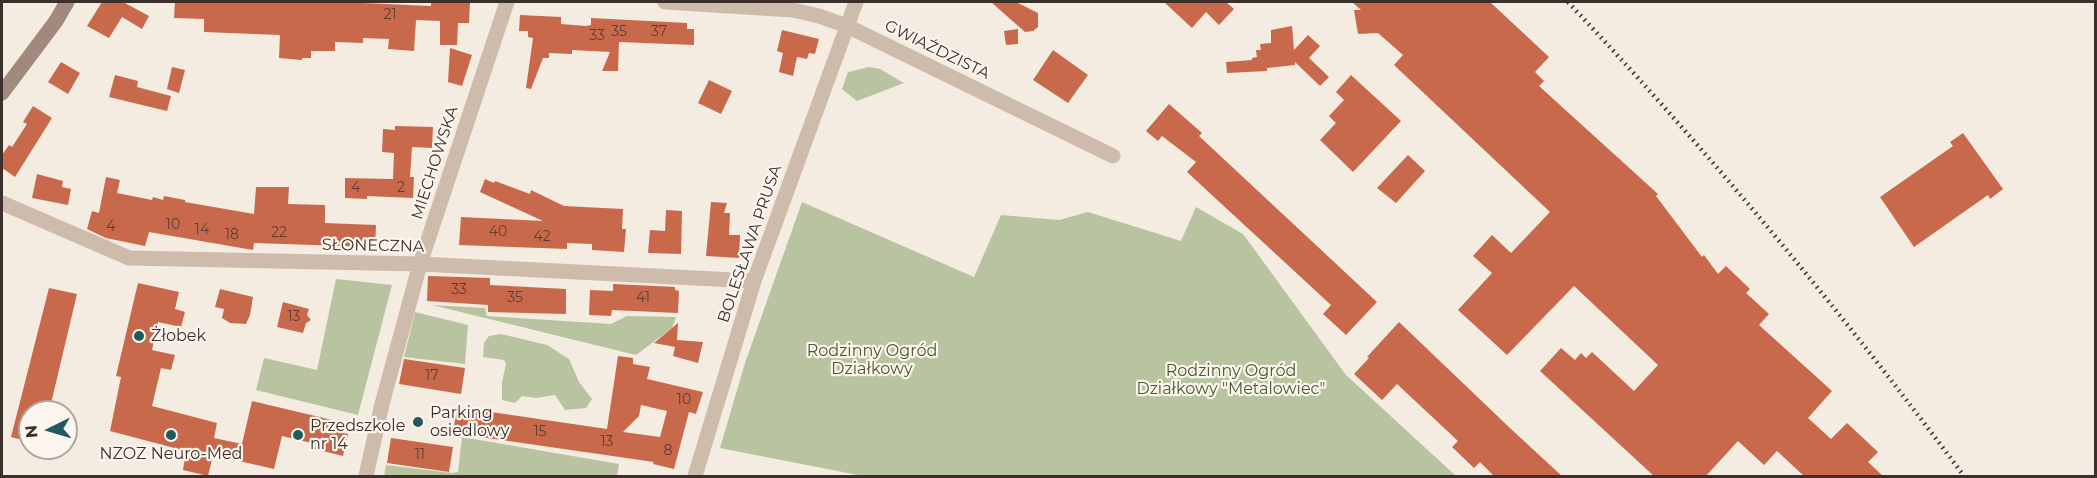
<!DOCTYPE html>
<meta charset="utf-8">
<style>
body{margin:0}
#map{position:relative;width:2097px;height:478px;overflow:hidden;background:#f4ebe1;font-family:Montserrat,sans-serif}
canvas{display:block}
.frame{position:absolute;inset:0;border:3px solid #3b302b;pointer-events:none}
.north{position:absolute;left:18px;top:400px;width:60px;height:60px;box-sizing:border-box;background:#fbf5ee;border:2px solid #aea6a0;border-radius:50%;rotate:265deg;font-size:16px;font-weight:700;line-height:24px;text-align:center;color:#3b302b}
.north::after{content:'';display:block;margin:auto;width:21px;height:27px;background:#1f5a5e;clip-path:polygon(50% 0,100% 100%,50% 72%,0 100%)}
</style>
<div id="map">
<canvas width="2097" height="478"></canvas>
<div class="frame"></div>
<div class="north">N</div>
</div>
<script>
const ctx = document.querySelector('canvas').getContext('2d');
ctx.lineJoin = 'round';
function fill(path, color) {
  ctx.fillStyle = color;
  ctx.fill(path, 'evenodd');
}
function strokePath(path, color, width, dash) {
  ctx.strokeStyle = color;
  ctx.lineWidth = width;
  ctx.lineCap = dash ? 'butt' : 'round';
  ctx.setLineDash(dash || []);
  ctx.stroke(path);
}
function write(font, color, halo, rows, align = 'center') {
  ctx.font = font + ' Montserrat,sans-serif';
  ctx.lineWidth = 4.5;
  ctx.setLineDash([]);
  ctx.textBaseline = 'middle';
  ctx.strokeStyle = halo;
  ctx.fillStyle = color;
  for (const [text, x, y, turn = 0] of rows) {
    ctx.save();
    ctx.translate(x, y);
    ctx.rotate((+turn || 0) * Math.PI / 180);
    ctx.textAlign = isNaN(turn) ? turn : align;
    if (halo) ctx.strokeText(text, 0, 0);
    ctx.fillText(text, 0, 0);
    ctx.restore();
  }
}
const green = new Path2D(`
 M869 67 880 69 904 83 857 101 842 89 848 72Z
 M802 202 974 277 1001 215 1059 220 1088 212 1181 241 1196 207 1243 234 1346 375 1456 476H863L720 448 745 363Z
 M336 279 392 285 358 415 256 390 264 358 317 370Z
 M432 305 485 308 487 316 611 324 627 316 676 317 672 328 636 355Z
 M415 312 468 325 465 364 404 357Z
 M501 334 547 345 569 359 579 382 592 399 586 408 565 410 555 395 536 398 522 396 515 403 502 400V382L506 364 504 360 483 357 484 343 489 336Z
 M462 437 619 464 617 476H384L386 465 452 473 458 472Z`);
const building = new Path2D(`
 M102 2H123L149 16 142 29 122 17 109 38 87 26Z
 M175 2H341L431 6V2H470L469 23H458L457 45H440V21L416 20 414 51 388 49 389 39 363 38V43L335 42V51H311V58H302V60L279 58 280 35 204 32V19L174 18Z
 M991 2H1016L1038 13V27L1033 31 1025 32Z
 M1164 2H1226L1234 9 1219 25 1206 12 1192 28Z
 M1352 2H1490L1549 57 1535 72 1544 81 1539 86 1658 194 1656 196 1702 257 1704 255 1718 274 1726 266 1750 289 1746 293 1769 314 1759 325 1832 391 1808 418 1831 439 1847 423 1878 452 1868 462 1884 477H1805L1777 451 1764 465 1738 441 1705 477H1655L1540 371 1561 348 1575 360 1581 353 1586 358 1592 352 1634 391 1658 365 1574 286 1507 355 1458 310 1492 273 1473 256 1492 235 1511 253 1550 212 1394 65 1403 55 1378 33 1358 34 1354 10H1361Z
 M520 15 561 17V24L586 26 591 25V18L687 23V29H694V45L619 42 618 71H602L610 52 572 50V54L549 53V58H543L531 89 526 88 533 38 528 37V31H519Z
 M1292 26 1294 50 1308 35 1320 46 1309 58 1329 77 1320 86 1295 62V65L1267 68V71L1227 73 1226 62 1252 60V58L1257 57 1256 50H1261L1260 44 1271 43V30Z
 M1018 29V44L1006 45 1004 31Z
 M782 30 819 39 815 54 809 53 807 59 797 57 793 76 779 72 783 53 777 51Z
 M450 48 472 55 462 86 448 82Z
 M1053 50 1088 75 1068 103 1033 80Z
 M61 62 80 73 68 94 48 82Z
 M172 67 185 70 179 93 167 89Z
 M115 75 138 81 137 87 171 96 167 111 109 97Z
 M1351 75 1401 121 1353 172 1320 140 1336 123 1329 116 1344 100 1336 92Z
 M709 80 732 91 721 114 698 103Z
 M1169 104 1202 133 1199 136 1377 302 1346 335 1323 314 1331 305 1187 172 1196 162 1162 136 1158 141 1146 131Z
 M33 106 52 118 15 177 2 168V155L9 145 12 147 27 124 23 122Z
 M395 126 433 127 432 148 412 147 410 177H414L413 198 367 196V199L345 198V178L393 179 394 153 382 152 383 129 395 130Z
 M1963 133 2003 189 1990 199 1988 195 1914 247 1880 197 1953 146 1950 142Z
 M1408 155 1425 171 1396 203 1377 188Z
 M37 174 63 181 62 187 71 189 68 205 32 198Z
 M106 177 120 180 117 193 152 200 153 197 163 200 164 196 185 200V202L254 214 256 187H289L288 204 325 205V223L376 225 375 247 254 243 253 250 149 232 145 246 106 238 87 229 92 211 99 213Z
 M485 179 494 183 495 181 530 194 531 190 564 206 623 209 622 229H626L624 252 592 250V244L567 243V249L459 245 461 217 543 221 480 192Z
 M711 202 727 203 724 213H730L729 235H740L739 258 706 256Z
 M666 210 682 211 681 254 648 253 650 230 665 231Z
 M428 276 490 278V285L566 289V314L488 312V305L427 301Z
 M138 283 179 292 175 309 185 312 181 327 158 322 152 350 175 355 171 370 161 368 152 406 217 423 214 438 242 444 252 401 332 420 329 430 348 434 343 456 315 449 316 444 282 436 274 469 213 455 208 476 183 470 186 451 110 431 121 377 116 376Z
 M613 284 675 287V290L679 291 678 313 612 310 611 316 589 315 590 290 613 291Z
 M49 288 77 294 49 412H30V442L11 437Z
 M220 289 253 297 250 315 246 324 230 323 222 318 224 309 215 307Z
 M283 302 309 309 307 315 311 320 306 323 303 333 277 327Z
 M1399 322 1511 429 1563 477H1495L1480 462 1474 468 1452 447 1458 441 1397 384 1382 400 1354 374 1369 358 1367 357Z
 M678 323 677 340 703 342 698 363 673 356 675 347 654 343Z
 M618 356 633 358V364L650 367 647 379 703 392 696 414 689 412 674 469 653 464 654 462 453 433 457 407 607 429ZM641 405 667 411 660 437 623 432 639 416Z
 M404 359 465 368 461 394 399 384Z
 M391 438 453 447 449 472 387 463Z`);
const street = new Path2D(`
 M665 2 793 10 819 16 847 26 1113 156
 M2 203 129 258 420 264 754 281
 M366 476 382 404 420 264 507 2
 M695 476 754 281 856 2`);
const secondary = new Path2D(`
 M2 93 56 21 67 2`);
const rail = new Path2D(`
 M1568 2C1709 152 1841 311 1964 476`);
const markers = [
 [139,336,6,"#1f5a5e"],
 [418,422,6,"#1f5a5e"],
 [171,435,6,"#1f5a5e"],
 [298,435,6,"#1f5a5e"]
];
const numberNames = [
 ["21",390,15],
 ["35",619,32],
 ["37",659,32],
 ["33",597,36],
 ["4",356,188],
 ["2",401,188],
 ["10",173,225],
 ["4",111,227],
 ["14",202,230],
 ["40",498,232],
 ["22",279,233],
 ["18",232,235],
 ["42",542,237],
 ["33",459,290],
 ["35",515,298],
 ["41",643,298],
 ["13",294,317],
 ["17",432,376],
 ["10",684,400],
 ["15",540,432],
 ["13",607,442],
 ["8",668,451],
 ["11",420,455]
];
const streetNames = [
 ["GWIAŹDZISTA",937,50,26],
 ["MIECHOWSKA",435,163,-72],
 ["BOLESŁAWA PRUSA",750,244,-71],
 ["SŁONECZNA",373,246,1]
];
const poiNames = [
 ["Żłobek",151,336],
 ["Parking",430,413],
 ["osiedlowy",430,431],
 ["Przedszkole",310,426],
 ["nr 14",310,444],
 ["NZOZ Neuro-Med",171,454,"center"]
];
const parkNames = [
 ["Rodzinny Ogród",872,351],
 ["Działkowy",872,369],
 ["Rodzinny Ogród",1231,371],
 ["Działkowy \"Metalowiec\"",1231,389]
];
fill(green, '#b8c4a0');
fill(building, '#c8694b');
strokePath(street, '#cdbbac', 15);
strokePath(secondary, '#a18a7d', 15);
strokePath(rail, '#3b302b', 4.5, [1.5, 4.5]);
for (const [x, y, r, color] of markers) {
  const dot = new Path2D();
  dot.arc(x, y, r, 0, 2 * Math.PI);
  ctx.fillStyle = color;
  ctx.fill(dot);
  strokePath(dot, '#fbf5ee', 2);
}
write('14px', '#5e3e33', null, numberNames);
write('16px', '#3b302b', '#fbf5ee', streetNames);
write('16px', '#3b302b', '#fbf5ee', poiNames, 'left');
write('16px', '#4a5a2e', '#fbf5ee', parkNames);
</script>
